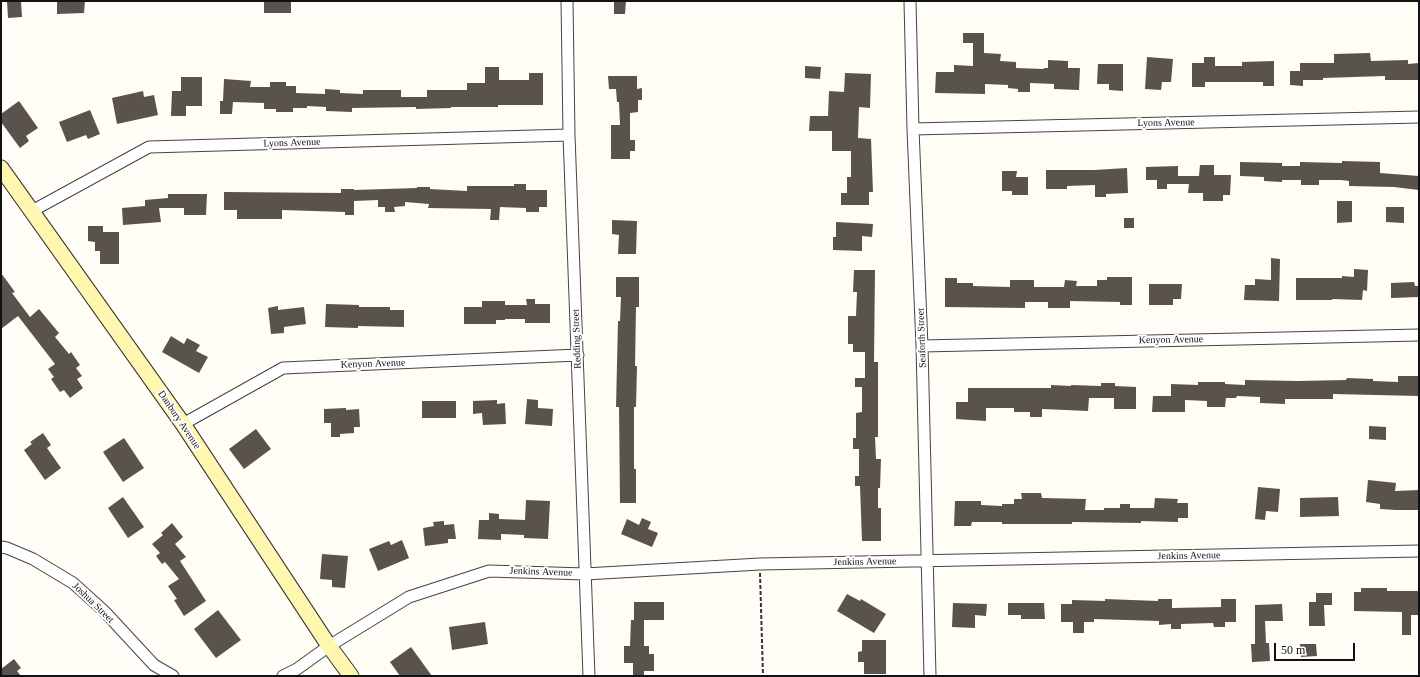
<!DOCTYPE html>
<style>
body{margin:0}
#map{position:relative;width:1420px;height:677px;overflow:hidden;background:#fffdf5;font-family:"Times New Roman",serif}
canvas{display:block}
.frame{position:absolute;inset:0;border:2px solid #111;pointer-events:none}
.scale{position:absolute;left:1274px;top:643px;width:81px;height:18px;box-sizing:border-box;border:2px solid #111;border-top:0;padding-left:5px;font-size:12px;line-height:14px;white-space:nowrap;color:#111;-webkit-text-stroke:3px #fff;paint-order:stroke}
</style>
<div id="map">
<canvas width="1420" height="677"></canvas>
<div class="frame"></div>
<div class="scale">50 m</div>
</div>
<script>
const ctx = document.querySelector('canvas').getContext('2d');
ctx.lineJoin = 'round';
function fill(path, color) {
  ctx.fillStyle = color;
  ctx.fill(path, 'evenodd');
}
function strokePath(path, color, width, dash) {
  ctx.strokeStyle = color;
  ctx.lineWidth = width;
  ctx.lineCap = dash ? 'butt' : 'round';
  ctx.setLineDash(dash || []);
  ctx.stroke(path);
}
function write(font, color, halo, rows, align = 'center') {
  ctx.font = font + ' "Times New Roman",serif';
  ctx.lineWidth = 4;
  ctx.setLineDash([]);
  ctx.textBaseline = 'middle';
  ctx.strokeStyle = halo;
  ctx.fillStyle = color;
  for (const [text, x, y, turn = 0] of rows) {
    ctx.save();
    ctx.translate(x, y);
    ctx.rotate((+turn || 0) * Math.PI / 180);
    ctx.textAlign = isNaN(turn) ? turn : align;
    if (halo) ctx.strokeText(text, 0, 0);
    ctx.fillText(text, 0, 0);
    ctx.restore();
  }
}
const building = new Path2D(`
 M7 1H21L22 17 8 18Z
 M57 1H85L84 13 57 14Z
 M264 1H291V13H264Z
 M614 1H626L625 14H614Z
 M963 33H984V53L1001 54 1000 61 1016 62V68L1044 69V68H1048V60L1068 61V68H1080L1079 90 1054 89V84L1030 83V92H1018V89L1008 88V85L985 84V94L935 93 936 72H954V65L973 66V43H963Z
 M1370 53 1371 61 1408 60V64L1419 63V80H1385V76L1323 78V80H1303V86L1290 85V71H1300V63H1334V54Z
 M1147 57 1173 59 1171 82H1162L1161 90 1145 89Z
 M1204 57H1215V66H1242V62L1274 61V86H1263V82H1205V87H1192V63H1204Z
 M1098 64H1123V91L1109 90V84H1097Z
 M805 66 821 67 820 79 805 78Z
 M485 67H499V80H529V73H543V105H498V107H451V108L416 109V107L352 108V112L326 111V107L307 106V108H293V112H276V109H264V103L233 102 232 114H220V101H223L224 79 251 81 250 87H270V82H286V86H296V93L325 94V89L340 90V93L363 94V90H401V97H427V90H467V83H485Z
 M845 73 871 74 870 108 859 107 858 138 871 139 873 192H869V205H841V193H847V177H851V151H832V131H809L810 116H828L829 91 844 92Z
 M608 76H637V89L642 88V100H638V112L630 113V140H635V151H630V159H611V125H620L619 102H617L616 89H609Z
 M181 77H202V106H186V116H171L172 91H181Z
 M143 91 144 97 154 95 158 115 117 124 112 98Z
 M19 101 38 128 26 136 29 141 20 148 1 122V114Z
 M90 110 100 134 88 139 86 135 67 142 59 122Z
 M1342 161 1380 162V173L1419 176V190L1394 187 1349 186V181L1341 180H1319V185H1301V180H1282V182L1264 181V177L1240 176V162L1282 163V166H1300V162L1342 163Z
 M1200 165H1214V175H1231L1230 195H1223V201H1203V193H1188L1189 184H1167V189H1157V180H1146V167L1178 166V176H1199Z
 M1127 168 1128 193 1106 194V197H1095V185L1067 186V189H1046V170H1094Z
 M1002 171H1017L1016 177H1028V195H1012V191H1002Z
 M514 184H526V190H547V207H539V212H526V208L500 207 499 220H490L491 209 428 208 429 204 405 202V206L394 207 395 212H385V207H378V200L354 201V215H345V212L282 210V219H237V210H224V192L341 193V189H354V190L417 188V187H430V189L467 191V186H514Z
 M168 194H207L206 215H184V208H159L161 222 123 225 122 208 145 206V200L168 198Z
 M1337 201H1352V222L1337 223Z
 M1386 207H1404V223L1386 222Z
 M1124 218H1134V228H1124Z
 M612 220 637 221 636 254H618L619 235 612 234Z
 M836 222 873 224 872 237 862 236V251L833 250V237H836Z
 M88 226H103V232H119V264H100V251H95V242L88 241Z
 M1271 258 1280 259 1279 301 1244 300 1245 285H1255V279L1271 280Z
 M1354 269 1368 270 1367 291 1363 290 1362 300 1332 299V300H1296V278H1342V276L1354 277Z
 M854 270H875L874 362H878V437H875L876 459H881L880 488H878V508H881V541H862L860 486H855V476H859V449H853V438H856V413L862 412V387H855V378H865V352H853V344H848V316H856L857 292H853Z
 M1 273 15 292 12 293 30 317 39 309 59 333 55 337 69 354 71 352 80 365 76 368 82 376 77 379 83 388 70 398 64 390 60 392 51 379 54 377 48 369 55 364 18 316 1 329Z
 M616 277H639V307H636L635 366H637L636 407H634V469H636V503H620L619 407H616L618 321H620L621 297H616Z
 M1107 277H1132V305H1120V302L1070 301V308H1048V302H1025V308L945 307V278H957V283H973V286L1010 287V280H1034V287H1064L1065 280 1077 281 1076 286H1097V280H1107Z
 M1414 282 1415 286H1419V297L1391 298V283Z
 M1149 284H1182L1181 299H1173V305H1149Z
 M526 299H535V304H550V323H525V319H505V320H496V324H464V307H482V301H505V305H527Z
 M326 304 359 305V307H390V310H404V327L358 326V328L325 327Z
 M278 306V310L304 307 306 324 284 327V333L271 334 268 308Z
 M171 336 184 344 187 338 200 345 196 351 208 357 199 373 162 352Z
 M1398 376H1419V396L1333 394V399H1285V404L1260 403V397L1237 396 1236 398H1226L1225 407H1207V401L1185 400V412H1152L1153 396H1171V384L1198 385V382H1225V384L1245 385V380L1298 381 1346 380 1347 378 1373 379V381L1398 382Z
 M1101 383H1115V386L1136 387V409H1114V398H1089L1088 411 1042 409V417H1030V412H1014V408H986V421L956 419V402H968V388H1051V385L1071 386V385L1101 386Z
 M527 399 538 400V408L553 409 552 426 525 424Z
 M497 400V404L505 403 506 424 483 425 482 413 473 414V401Z
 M422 401H456V418H422Z
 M346 408V410L359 409 360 427H354V433L340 434V437H331V423H324V409Z
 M1369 426 1386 427V440L1369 439Z
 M256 429 271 449 244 469 229 449Z
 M43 433 51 445 47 448 61 468 45 480 24 450 32 444 30 442Z
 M124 438 144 468 123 482 103 452Z
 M1368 480 1396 483 1395 491 1419 490V510H1396L1380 509V504L1366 502Z
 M1258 487 1280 489 1278 512 1266 511 1265 520 1255 519Z
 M1021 493H1041L1042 498 1086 499 1085 510H1104V508H1120V504H1130V508H1154L1155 498 1178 499 1177 503H1188V518H1178V522L1141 521V523L1072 522V524H1002V522H972L971 526H954L955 501H981V505L1002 506V504H1014V499H1022Z
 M123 497 144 527 128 538 108 508Z
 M1338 497 1339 516 1300 517V498Z
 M526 500 550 501 548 539 524 538V535L501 534V540L478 539 479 520H489V513L499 514V519L525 520Z
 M642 518 651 522 648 529 658 533 652 547 621 534 627 519 639 525Z
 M444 521V525L454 524 456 539H448V543L425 546 423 528 434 526 433 522Z
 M172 523 183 537 175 544 186 557 180 561 206 601 184 616 174 600 177 599 168 586 179 579 165 562 162 564 156 556 160 553 152 544 163 535 161 533Z
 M402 540 409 558 378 571 369 549 389 541 391 545Z
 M322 554 348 556 345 588 332 587V580L320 579Z
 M1361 588H1387V591H1419V615H1411V635H1402V612L1354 611V592H1361Z
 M1316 593H1332V605H1324L1325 626H1309V602H1316Z
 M847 594 860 601 861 599 886 614 874 633 837 611Z
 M1105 599 1158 601V599H1172V608L1221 607V599H1236V622H1225V627H1214L1213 623 1181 624V629H1171V624L1159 625V621L1094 619V622H1084V633H1073V622H1061V604H1072V600L1105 601Z
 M634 602H664V620H644V646H649V654H654V671H644V676H633V663H624V646H630L631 620H634Z
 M953 603 987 604 986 616 975 615V628L952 627Z
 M1008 603H1044L1045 619H1021V615H1008Z
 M1282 604 1283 621H1265L1266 643H1269L1270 661 1252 662 1251 644H1255V605Z
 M218 610 241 640 216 658 194 629Z
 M485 622 488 644 452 650 449 627Z
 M862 640H886V674H864V662H858V652L862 651Z
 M1300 644H1316L1317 656 1301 657Z
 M411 647 432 676H400L390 662Z
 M14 659 21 668 17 671 21 676H1V669Z`);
const path = new Path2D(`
 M760 573 763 676`);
const street = new Path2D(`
 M567 1 569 135 589 676
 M910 1 913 129 922 346 930 676
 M913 129 1419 117
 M32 211 149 147 569 135
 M922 346 1419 335
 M183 424 283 368 578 355
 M1 547 7 548 33 559 73 583 104 611 154 665 173 676
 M283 676 297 669 329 646 409 597 489 571 585 574 760 564 1419 551`);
const secondary = new Path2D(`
 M1 168 183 424 329 646 351 676`);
const streetNames = [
 ["Lyons Avenue",1166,123,-1],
 ["Lyons Avenue",292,143,-2],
 ["Seaforth Street",922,338,-92],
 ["Redding Street",577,339,-92],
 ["Kenyon Avenue",1171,340,-1],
 ["Kenyon Avenue",373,364,-2],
 ["Danbury Avenue",179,420,56],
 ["Jenkins Avenue",1189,556,-1],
 ["Jenkins Avenue",865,562,-1],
 ["Jenkins Avenue",541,572,2],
 ["Joshua Street",93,603,44]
];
fill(building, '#5a524d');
strokePath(street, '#444', 13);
strokePath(secondary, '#333', 17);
strokePath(path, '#333', 2, [4, 2]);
strokePath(street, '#fff', 11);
strokePath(secondary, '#fff6b0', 15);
write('10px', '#111', '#fff', streetNames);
</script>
